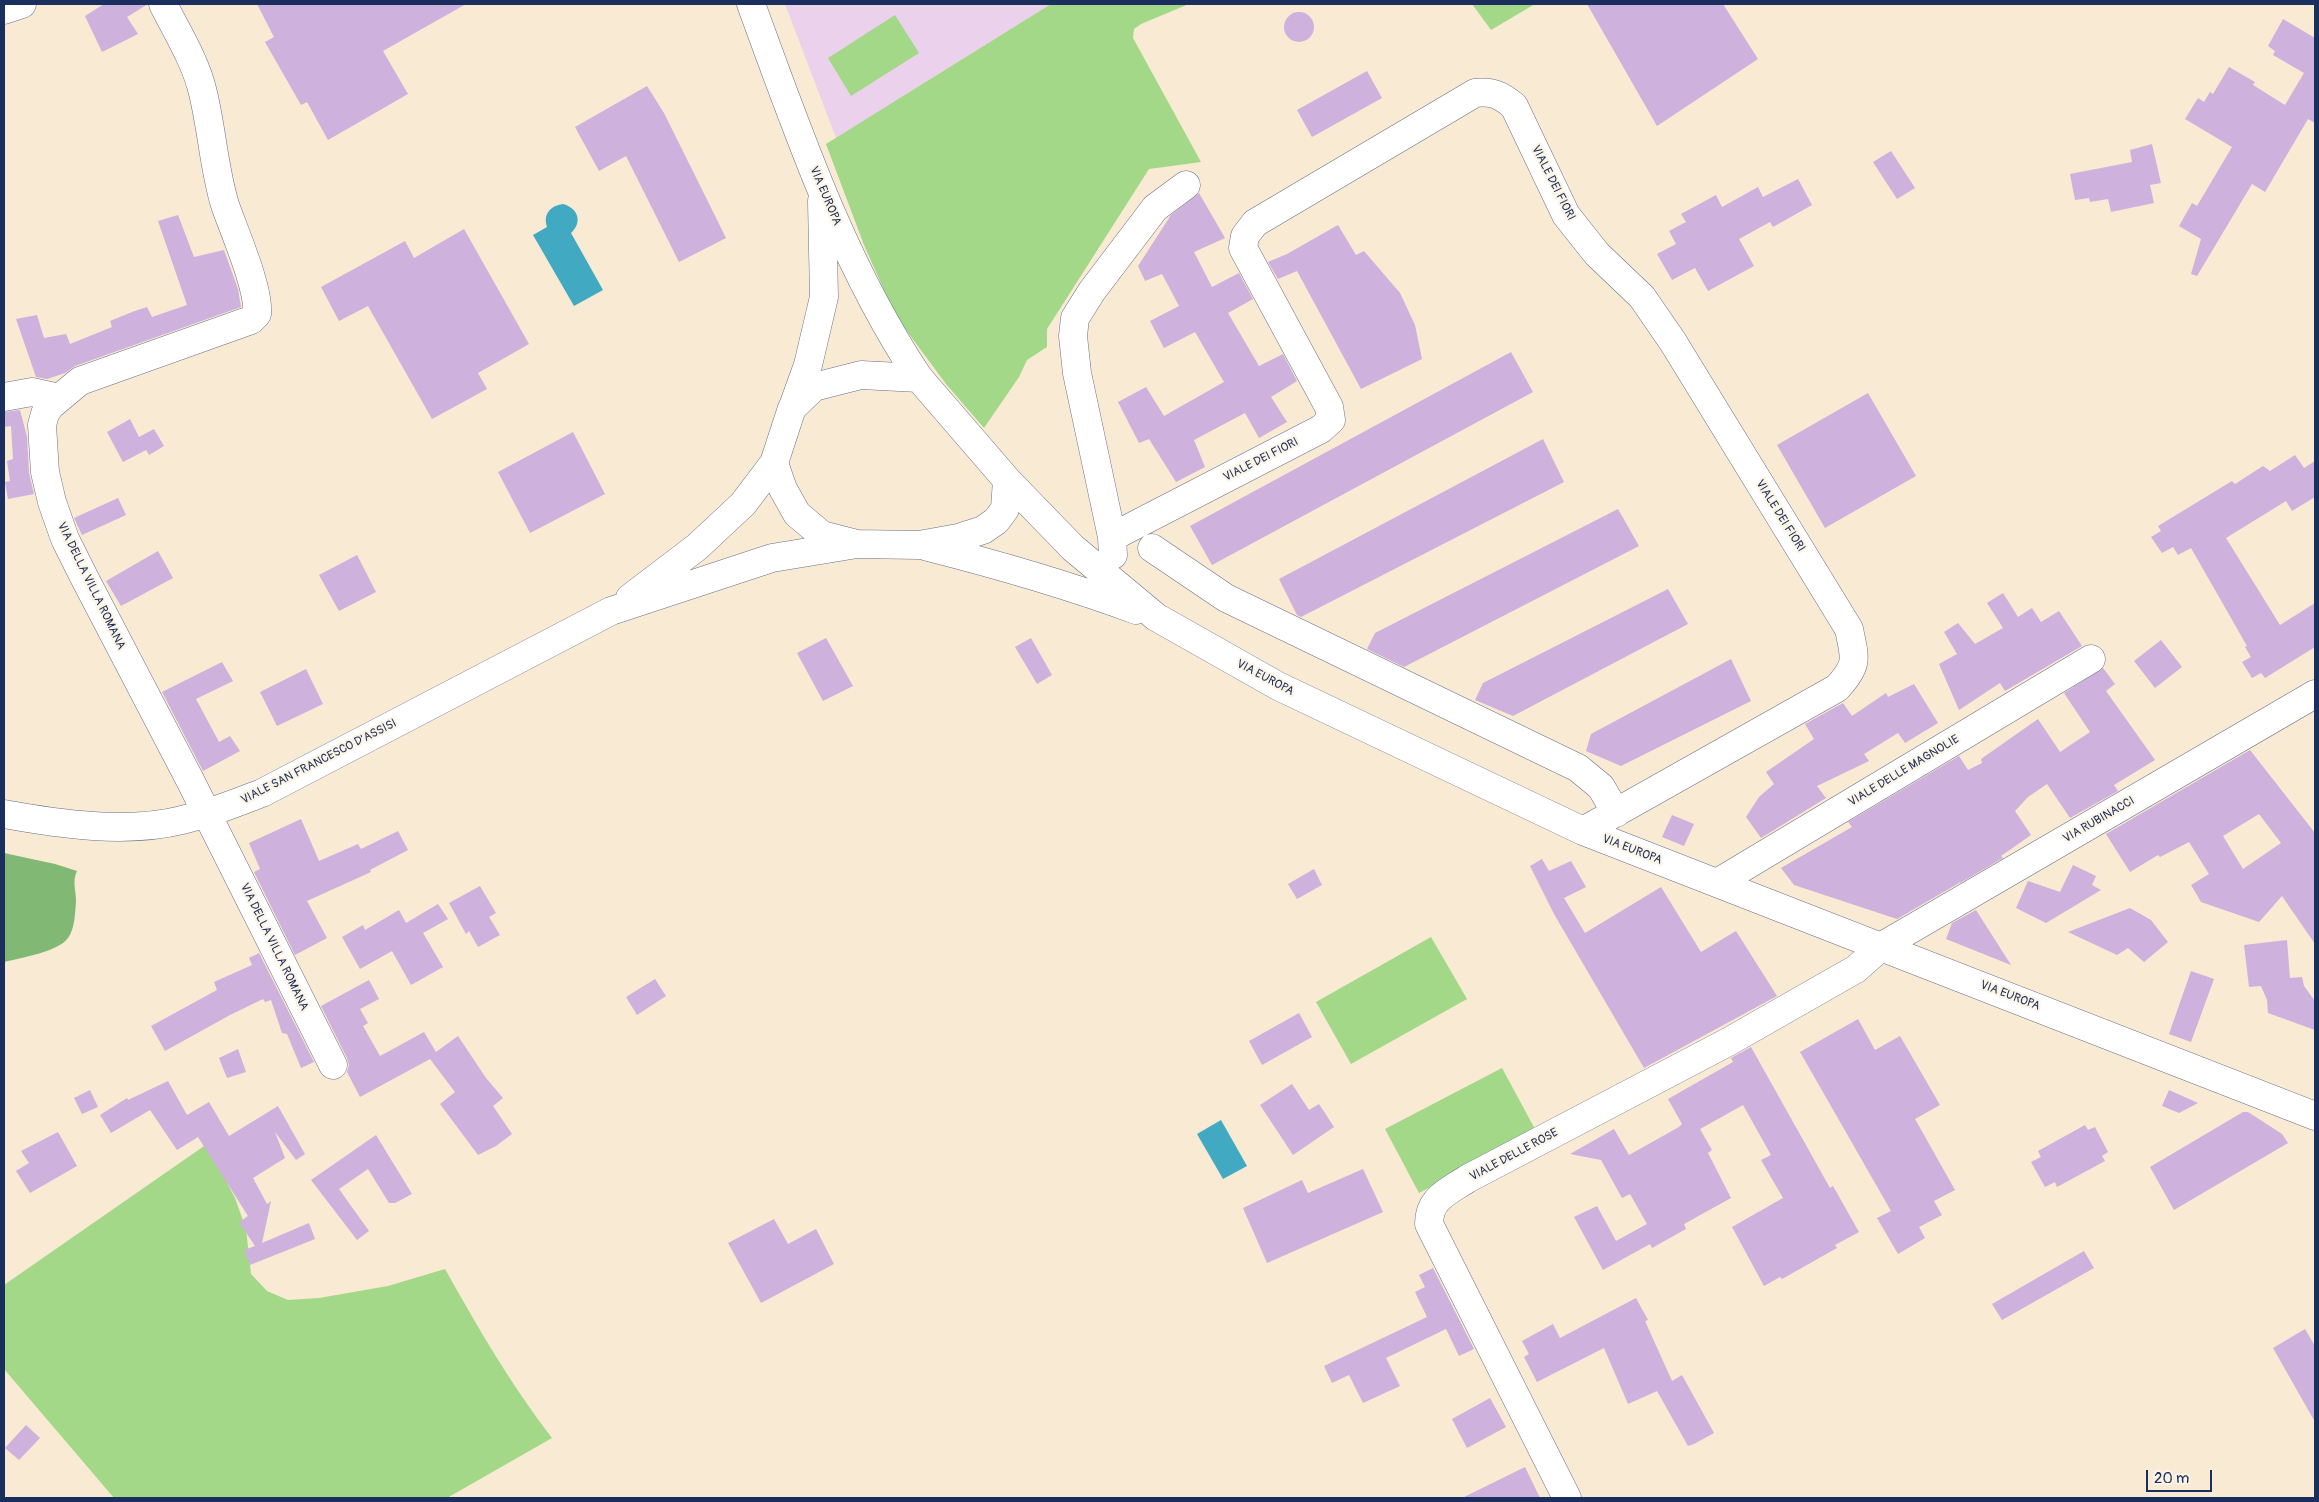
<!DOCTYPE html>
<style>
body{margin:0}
#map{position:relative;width:2319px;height:1502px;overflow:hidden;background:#f8ead3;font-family:Pangolin,sans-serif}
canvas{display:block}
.frame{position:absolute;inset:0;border:5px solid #1b2f5e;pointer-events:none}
.scale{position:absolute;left:2146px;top:1470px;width:66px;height:22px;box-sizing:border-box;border:2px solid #1b2f5e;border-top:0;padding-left:6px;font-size:15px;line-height:18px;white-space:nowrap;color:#1b2f5e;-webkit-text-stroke:4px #fcf5e5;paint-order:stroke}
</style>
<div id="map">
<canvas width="2319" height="1502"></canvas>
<div class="frame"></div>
<div class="scale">20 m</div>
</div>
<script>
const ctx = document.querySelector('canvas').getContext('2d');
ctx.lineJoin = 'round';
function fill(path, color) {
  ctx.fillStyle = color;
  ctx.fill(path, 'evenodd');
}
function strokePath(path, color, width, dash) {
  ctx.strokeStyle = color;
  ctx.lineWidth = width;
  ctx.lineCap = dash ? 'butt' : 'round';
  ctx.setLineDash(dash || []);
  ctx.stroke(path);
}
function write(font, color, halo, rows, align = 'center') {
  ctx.font = font + ' Pangolin,sans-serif';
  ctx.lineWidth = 4.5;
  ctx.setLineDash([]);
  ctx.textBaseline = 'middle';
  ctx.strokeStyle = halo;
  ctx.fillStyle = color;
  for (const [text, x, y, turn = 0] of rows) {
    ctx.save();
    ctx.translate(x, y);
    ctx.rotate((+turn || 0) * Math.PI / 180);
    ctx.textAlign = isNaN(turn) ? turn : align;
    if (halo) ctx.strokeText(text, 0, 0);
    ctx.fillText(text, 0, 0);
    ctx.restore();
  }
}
const built = new Path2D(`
 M785 4H1051L836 138Z`);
const green = new Path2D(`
 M1051 4H1189L1141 24 1134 29 1133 38 1201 162 1149 169 1047 329V347L1027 360 1019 377 984 428 946 384 895 315 864 245 826 144Z
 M1472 4H1535L1491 30Z
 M895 15 919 53 851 96 828 58Z
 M1431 937 1467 999 1351 1064 1316 1002Z
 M1502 1068 1536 1131 1419 1193 1385 1129Z
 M207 1144 235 1198 246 1229 251 1274 267 1291 288 1300 319 1298 388 1286 445 1269C478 1328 511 1385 552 1438L447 1498H114L4 1369V1285Z`);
const forest = new Path2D(`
 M4 853 55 864 77 871C72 881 76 890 76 901 75 913 75 928 68 938 58 952 20 958 4 962Z`);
const water = new Path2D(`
 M563 204C578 208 583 222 571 233L603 290 574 306 533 235 547 227C543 214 550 206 563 204Z
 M1221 1120 1247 1166 1223 1179 1197 1134Z`);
const building = new Path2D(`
 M104 4H148L127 17 138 34 102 52 85 16Z
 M257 4H466L383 51 408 94 328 140 307 102 301 105 265 42 274 37Z
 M1587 4H1723L1758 59 1657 126Z
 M1284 27a15 15 0 1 1 30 0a15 15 0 1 1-30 0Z
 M2283 19 2315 38V123L2308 119 2265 192 2252 184 2197 276 2191 274 2201 239 2179 226 2192 203 2197 206 2232 147 2185 119 2198 98 2204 102 2210 92 2213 94 2229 67 2255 82 2253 85 2285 105 2304 73 2273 55 2275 51 2268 46Z
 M1367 71 1382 98 1312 137 1297 110Z
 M647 86 664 113 726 238 679 262 626 156 599 171 575 127Z
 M2152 144 2161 183 2150 185 2154 203 2111 212 2108 199 2090 202 2089 198 2075 200 2070 174 2132 162 2130 150Z
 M1891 151 1915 188 1897 199 1873 162Z
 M1798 179 1812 205 1773 227 1770 222 1739 239 1754 266 1708 291 1695 268 1672 280 1657 254 1676 244 1669 231 1686 222 1681 214 1716 195 1722 207 1758 187 1763 197Z
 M1199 193 1225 238 1194 252 1212 287 1239 273 1253 299 1228 313 1259 366 1283 354 1297 381 1271 397 1287 422 1259 438 1245 413 1194 440 1205 467 1176 482 1149 439 1139 443 1118 402 1146 387 1164 416 1224 382 1195 332 1164 348 1150 321 1179 306 1162 274 1145 281 1138 266 1171 215Z
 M178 215 194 257 224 250 238 289 241 307 75 366 65 373 47 379 36 377 16 319 37 315 44 338 66 334 70 344 112 327 110 321 132 312 147 307 152 317 187 305 158 221Z
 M1338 225 1356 255 1364 251 1400 293 1415 325 1422 359 1361 389 1297 271 1278 279 1268 262 1287 254Z
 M464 229 529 344 478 373 487 389 432 419 368 306 339 321 321 287 405 241 414 258Z
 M1511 352 1533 392 1212 565 1190 526Z
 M1868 393 1916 476 1825 528 1777 445Z
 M20 410 27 437 29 473 34 494 8 499 5 482 10 481 7 461 13 459 11 426 4 427V412Z
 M130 419 139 437 154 429 164 446 149 455 146 450 123 462 107 432Z
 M573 432 605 494 530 533 498 472Z
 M1543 439 1564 482 1301 617 1297 615 1279 579Z
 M2295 455 2304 468 2315 461V497L2292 511 2286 501 2226 538 2280 625 2315 603V647L2265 678 2261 673 2252 678 2242 662 2251 657 2245 647 2247 646 2191 548 2178 555 2173 547 2162 553 2151 537 2161 531 2158 526 2232 481 2235 484 2263 466 2270 471Z
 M118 498 126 515 82 535 74 518Z
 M1618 509 1639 546 1404 667 1367 649 1375 633Z
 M158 551 173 578 121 606 106 581Z
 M357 555 376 592 339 611 319 575Z
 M1668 589 1688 624 1513 716 1475 700 1483 683Z
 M2003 593 2018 617 2032 608 2041 622 2059 611 2082 646 2005 691 2000 683 1959 710 1939 664 1957 654 1944 632 1958 623 1975 644 2003 628 1987 603Z
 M826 638 853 686 823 701 797 653Z
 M1031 638 1052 675 1037 684 1015 647Z
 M2161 640 2182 667 2155 688 2134 661Z
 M1731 659 1751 701 1621 766 1586 751 1591 734Z
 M222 662 233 681 196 699 219 742 230 736 240 751 203 771 162 692Z
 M2103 668 2115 684 2106 691 2155 760 2114 785 2118 791 2070 818 2047 784 2028 797 2015 811 2031 835 2001 856 2003 858 1960 883 1958 882 1959 883 1897 919 1794 885 1781 868 1852 827 1848 822 1959 756 1968 770 1982 763 1981 759 2038 719 2060 752 2090 732 2064 693Z
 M306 669 323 704 277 726 260 692Z
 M1914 684 1938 723 1905 743 1898 733 1864 754 1869 761 1817 786 1826 798 1761 838 1746 817 1759 797 1774 784 1766 772 1814 739 1805 724 1843 703 1852 716 1886 693 1888 697Z
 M2250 750 2315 833V944L2282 896 2259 922 2201 902 2191 885 2209 874 2189 842 2160 857 2158 855 2130 872 2106 834ZM2259 814 2281 843 2243 869 2223 836Z
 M1672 815 1694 824 1684 846 1662 837Z
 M301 819 319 861 358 844 361 849 398 831 408 850 370 870 371 872 307 901 327 938 295 955 254 872 260 869 249 843Z
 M1542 859 1549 871 1571 861 1586 887 1564 898 1585 933 1661 887 1701 952 1736 931 1777 996 1644 1068 1554 914 1530 866Z
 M2073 865 2096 876 2092 885 2101 890 2046 923 2016 908 2028 881 2060 892Z
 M1314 869 1322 885 1297 899 1288 884Z
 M480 886 496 913 489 917 500 935 478 947 469 931 466 934 449 903Z
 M438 904 448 919 423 933 443 967 411 985 392 951 360 969 342 937 363 925 365 930 399 910 406 923Z
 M2130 908 2151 920 2168 942 2144 962 2128 948 2117 955 2068 932Z
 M1976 910 2011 965 1946 939 1952 923Z
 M2287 940 2290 978 2302 977 2304 986 2315 1001V1030L2268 1013 2267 1000 2261 986 2249 987 2244 945Z
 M259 953 314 1062 301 1068 287 1034 282 1033 271 1000 265 1002 263 999 230 1015 165 1051 151 1026 217 990 214 982 252 965 249 958Z
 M2191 971 2214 979 2191 1042 2169 1034Z
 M655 979 666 996 637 1015 626 997Z
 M369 980 379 999 360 1009 368 1023 363 1026 380 1056 424 1032 436 1052 458 1036 486 1078 503 1098 493 1106 512 1134 496 1146 478 1155 440 1104 455 1092 430 1059 360 1097 347 1072 349 1065 347 1058 321 1006Z
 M1299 1013 1312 1037 1262 1065 1249 1041Z
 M1858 1019 1875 1050 1900 1036 1940 1105 1915 1119 1955 1190 1934 1201 1942 1215 1919 1227 1925 1238 1898 1254 1877 1218 1891 1211 1800 1052Z
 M1751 1047 1830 1188 1833 1186 1859 1232 1835 1245 1837 1248 1782 1279 1780 1277 1764 1286 1732 1227 1783 1198 1761 1160 1771 1155 1743 1105 1700 1129 1712 1150 1708 1153 1731 1198 1684 1224 1686 1229 1652 1248 1650 1244 1603 1270 1574 1217 1597 1206 1616 1241 1647 1224 1630 1194 1622 1198 1601 1160 1570 1154 1614 1129 1629 1155 1679 1127 1682 1124 1668 1099 1733 1062 1731 1058Z
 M238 1049 246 1072 227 1078 219 1058Z
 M168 1081 187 1115 209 1102 229 1136 278 1106 305 1154 296 1160 275 1132 285 1158 253 1178 267 1204 271 1201 262 1243 309 1223 315 1239 250 1265 244 1250 255 1246 239 1222 248 1216 198 1137 177 1150 150 1110 111 1133 100 1115 127 1098 128 1100Z
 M1292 1084 1309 1110 1319 1104 1334 1127 1293 1155 1260 1105Z
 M90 1090 98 1107 82 1114 74 1098Z
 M2169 1090 2198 1103 2179 1113 2162 1106Z
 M2243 1112H2248L2282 1134 2288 1143 2174 1210 2150 1167Z
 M2085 1125 2088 1130 2095 1127 2108 1152 2102 1156 2105 1161 2057 1187 2055 1182 2045 1187 2031 1162 2041 1157 2038 1151Z
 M58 1132 77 1166 30 1193 16 1171 29 1163 21 1151Z
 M376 1135 412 1194 395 1203H389L368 1169 339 1189 369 1231 357 1240 311 1180Z
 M1363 1169 1383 1212 1267 1263 1243 1208 1302 1180 1308 1193Z
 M774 1219 788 1244 816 1229 834 1264 761 1303 728 1243Z
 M2084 1251 2094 1268 2002 1320 1992 1304Z
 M1433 1268 1474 1349 1459 1356 1446 1329 1386 1358 1400 1386 1363 1403 1349 1375 1332 1383 1324 1366 1427 1317 1415 1292 1425 1287 1419 1275Z
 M1636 1298 1648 1320 1645 1321 1672 1381 1682 1375 1714 1433 1694 1444 1688 1446 1657 1391 1628 1404 1604 1348 1537 1382 1524 1357 1529 1354 1522 1341 1553 1324 1560 1338Z
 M2305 1329 2315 1346V1422L2273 1348Z
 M1490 1398 1506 1427 1467 1448 1452 1419Z
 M26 1425 40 1438 19 1460 5 1448Z
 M1525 1467 1540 1498H1462Z`);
const minor = new Path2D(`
 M163 4C177 32 196 62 203 93 212 130 214 169 225 205 234 231 260 290 257 314L251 320 80 381 50 406 45 414 42 425 45 472 52 502 65 539 84 577 191 782 333 1065
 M751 4C798 132 843 264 919 378
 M4 10 22 4
 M861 375 919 378 1007 480 1005 509 996 521 983 530 958 538 919 545 857 544 822 535 797 514 783 489 774 463 792 408 814 387Z
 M4 397 32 392 59 398
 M794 404 808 365 824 297 822 201
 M1007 480 1073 548 1156 617 1278 686 1583 831 2315 1116
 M1112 537 1321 429 1331 420 1329 407 1243 248 1245 236 1255 223 1475 93C1492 91 1501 95 1514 106L1566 215 1597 254 1642 297 1673 342 1849 629C1855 659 1859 664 1837 688L1583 831
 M928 547C999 565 1068 585 1136 610
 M1152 548 1226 598 1578 768 1601 787 1616 813
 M1113 555 1112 537 1077 373 1073 336 1075 318 1092 291 1155 208 1186 185
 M630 598 697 547 743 504 774 463
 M4 814C59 824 127 834 182 820 209 814 236 803 262 793L611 611 772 558 857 544
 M1717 883 2091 659
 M1567 1498 1429 1224C1429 1198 1448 1192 1467 1179L1728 1042 1856 969 1882 946 2315 694`);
const streetNames = [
 ["VIALE DEI FIORI",1553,183,63],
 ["VIA EUROPA",825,196,67],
 ["VIALE DEI FIORI",1261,460,-27],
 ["VIALE DEI FIORI",1780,516,58],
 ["VIA DELLA VILLA ROMANA",91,586,64],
 ["VIA EUROPA",1265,678,28],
 ["VIALE SAN FRANCESCO D'ASSISI",319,762,-27],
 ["VIALE DELLE MAGNOLIE",1904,771,-31],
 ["VIA RUBINACCI",2099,820,-30],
 ["VIA EUROPA",1632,850,21],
 ["VIA DELLA VILLA ROMANA",274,947,64],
 ["VIA EUROPA",2010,996,21],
 ["VIALE DELLE ROSE",1514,1155,-28]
];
fill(built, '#ebd1eb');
fill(green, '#a2d888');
fill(forest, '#81b874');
fill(water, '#41a9c1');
fill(building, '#ceb1dd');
strokePath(minor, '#687087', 29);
strokePath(minor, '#fff', 28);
write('12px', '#1b2f5e', '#fcf5e5', streetNames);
</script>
